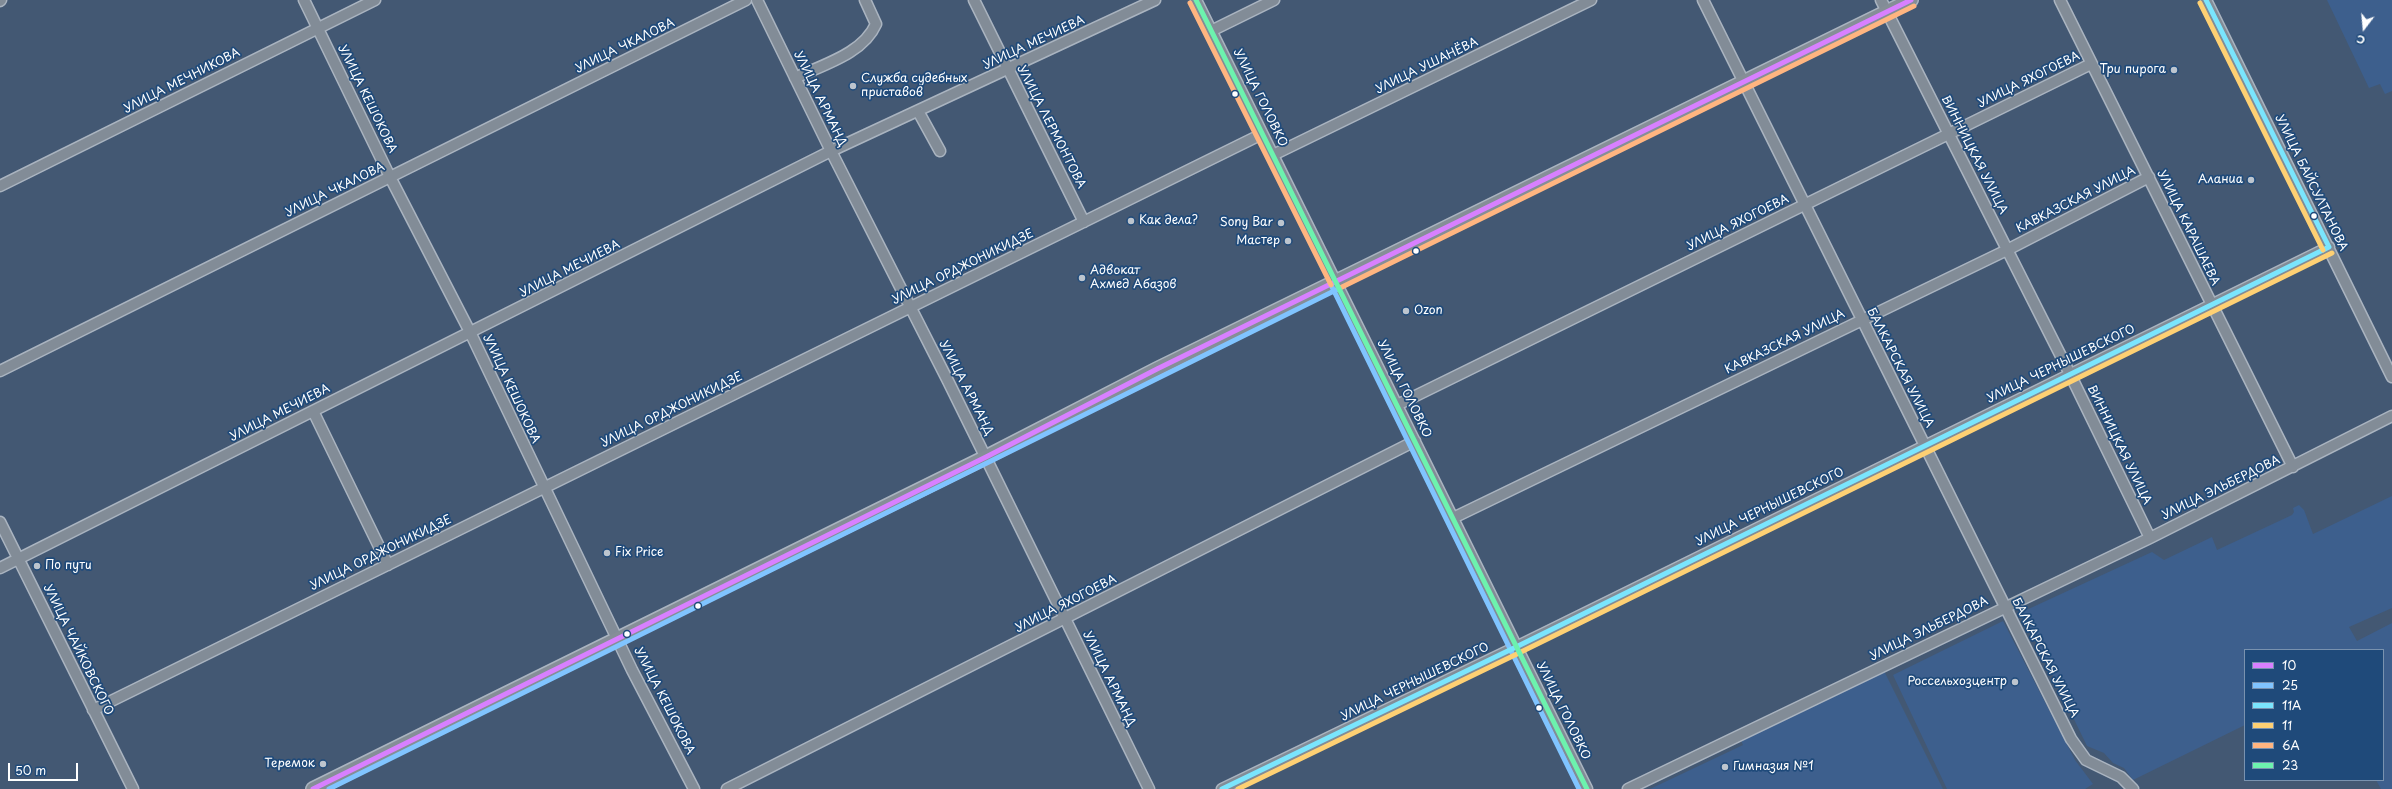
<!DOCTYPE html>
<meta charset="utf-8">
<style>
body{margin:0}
#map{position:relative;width:2392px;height:789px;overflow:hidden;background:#435873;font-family:"Playpen Sans",sans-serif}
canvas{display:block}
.legend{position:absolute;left:2244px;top:649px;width:140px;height:132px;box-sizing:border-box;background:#1f4a7a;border:1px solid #7992af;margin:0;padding:5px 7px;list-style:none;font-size:12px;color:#fff}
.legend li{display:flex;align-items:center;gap:8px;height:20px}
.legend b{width:20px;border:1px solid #7992af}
.north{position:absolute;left:2344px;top:8px;width:40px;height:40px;-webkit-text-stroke:3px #1f4a7a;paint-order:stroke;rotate:196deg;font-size:11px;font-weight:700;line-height:16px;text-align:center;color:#fff}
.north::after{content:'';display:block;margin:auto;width:14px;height:18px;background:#fff;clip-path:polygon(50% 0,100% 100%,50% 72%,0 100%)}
.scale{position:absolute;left:8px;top:763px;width:70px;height:18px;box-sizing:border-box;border:2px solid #fff;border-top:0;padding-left:5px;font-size:12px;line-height:14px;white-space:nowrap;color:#fff;-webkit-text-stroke:3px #1f4a7a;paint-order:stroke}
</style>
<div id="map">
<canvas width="2392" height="789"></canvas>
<ul class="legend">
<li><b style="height:5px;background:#d880ff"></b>10</li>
<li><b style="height:5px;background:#80c4ff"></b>25</li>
<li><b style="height:5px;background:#7ae5fd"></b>11А</li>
<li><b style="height:5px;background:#fed073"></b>11</li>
<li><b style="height:5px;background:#ffb580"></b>6А</li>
<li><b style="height:5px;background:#6df2ae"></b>23</li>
</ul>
<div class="north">С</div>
<div class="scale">50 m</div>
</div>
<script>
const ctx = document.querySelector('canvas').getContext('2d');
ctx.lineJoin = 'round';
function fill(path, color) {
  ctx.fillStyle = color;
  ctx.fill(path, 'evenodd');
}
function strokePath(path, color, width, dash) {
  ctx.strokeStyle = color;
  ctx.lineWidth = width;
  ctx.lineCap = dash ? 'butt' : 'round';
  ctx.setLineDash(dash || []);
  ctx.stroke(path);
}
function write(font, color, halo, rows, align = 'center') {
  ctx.font = font + ' "Playpen Sans",sans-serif';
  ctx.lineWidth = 3.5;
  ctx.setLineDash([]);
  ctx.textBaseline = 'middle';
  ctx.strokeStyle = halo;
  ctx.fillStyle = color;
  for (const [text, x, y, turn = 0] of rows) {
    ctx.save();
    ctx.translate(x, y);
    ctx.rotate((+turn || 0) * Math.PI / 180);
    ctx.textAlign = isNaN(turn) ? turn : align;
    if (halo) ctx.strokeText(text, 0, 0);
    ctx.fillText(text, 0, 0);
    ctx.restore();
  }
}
const built = new Path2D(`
 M2327 0H2392V91L2385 94 2380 84 2369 88Z
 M2392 496V608L2349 627 2357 641 2392 623V789H2381L2376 780H2383V650H2245V725L2133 780 2124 768 2113 763 2104 753 2087 746 2022 612 2152 552 2164 560 2212 537 2217 550 2292 515 2294 512 2293 508 2299 505 2304 510 2313 534Z
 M2003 621 2075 760 2093 784 2085 789H1947L1893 675Z
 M1882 667 1943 789H1650L1743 745 1739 736Z`);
const minor = new Path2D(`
 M304 0 390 177 470 332 632 670 694 789
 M757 0 831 151 948 381 1149 789
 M974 0 1084 222
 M1196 0 1587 789
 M1703 0 2071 739 2086 760 2121 777 2133 789
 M1881 0 2070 374 2150 538
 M2060 0 2293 467
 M2206 0 2392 377
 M0 1 1 0
 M1211 31 1274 0
 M795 78C822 65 863 54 876 24L865 0
 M918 111 940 151
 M1273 155 1591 0
 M0 186 375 0
 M0 371 746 0
 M1397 405 2091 64
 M313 411 388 565
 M1453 518 2007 250 2149 177
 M0 522 133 789
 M0 568 831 151 1155 0
 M93 710 1262 134
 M727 789 1415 441
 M1222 789 1516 647 2329 247
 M1628 789 2150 538 2392 416`);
const major = new Path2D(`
 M313 789 986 457 1157 369 1911 0`);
const bus1 = new Path2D(`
 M313 789 986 457 1157 369 1911 0`);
const bus2 = new Path2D(`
 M1331 285 1579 789
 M329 789 1340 288`);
const bus3 = new Path2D(`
 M2206 0 2329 247
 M1222 789 1516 647 2329 247`);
const bus4 = new Path2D(`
 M2200 3 2323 250
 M1238 789 1519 653 2332 253`);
const bus5 = new Path2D(`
 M1190 3 1331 285
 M1340 288 1914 6`);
const bus6 = new Path2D(`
 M1196 0 1587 789`);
const markers = [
 [2174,70,4,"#bdc5ce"],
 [853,86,4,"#bdc5ce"],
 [1235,94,3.5,"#fff"],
 [2251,180,4,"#bdc5ce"],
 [2314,216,3.5,"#fff"],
 [1131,221,4,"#bdc5ce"],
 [1281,223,4,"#bdc5ce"],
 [1288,241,4,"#bdc5ce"],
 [1416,251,3.5,"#fff"],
 [1082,278,4,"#bdc5ce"],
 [1406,311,4,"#bdc5ce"],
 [607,553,4,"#bdc5ce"],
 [37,566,4,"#bdc5ce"],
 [698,606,3.5,"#fff"],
 [627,634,3.5,"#fff"],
 [2015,682,4,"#bdc5ce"],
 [1539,708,3.5,"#fff"],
 [323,764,4,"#bdc5ce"],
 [1725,767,4,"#bdc5ce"]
];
const streetNames = [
 ["УЛИЦА МЕЧИЕВА",1034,43,-25],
 ["УЛИЦА ЧКАЛОВА",625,46,-26],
 ["УЛИЦА УШАНЁВА",1427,66,-26],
 ["УЛИЦА ЯХОГОЕВА",2029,80,-26],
 ["УЛИЦА МЕЧНИКОВА",182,81,-27],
 ["УЛИЦА ГОЛОВКО",1260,98,64],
 ["УЛИЦА КЕШОКОВА",367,99,64],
 ["УЛИЦА АРМАНД",820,99,64],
 ["УЛИЦА ЛЕРМОНТОВА",1051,127,63],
 ["ВИННИЦКАЯ УЛИЦА",1974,155,63],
 ["УЛИЦА БАЙСУЛТАНОВА",2311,183,64],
 ["УЛИЦА ЧКАЛОВА",335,190,-26],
 ["КАВКАЗСКАЯ УЛИЦА",2076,200,-27],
 ["УЛИЦА ЯХОГОЕВА",1738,223,-26],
 ["УЛИЦА КАРАШАЕВА",2188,228,64],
 ["УЛИЦА ОРДЖОНИКИДЗЕ",963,267,-26],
 ["УЛИЦА МЕЧИЕВА",570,269,-27],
 ["КАВКАЗСКАЯ УЛИЦА",1785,342,-26],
 ["УЛИЦА ЧЕРНЫШЕВСКОГО",2061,364,-26],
 ["БАЛКАРСКАЯ УЛИЦА",1900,368,63],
 ["УЛИЦА АРМАНД",966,388,63],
 ["УЛИЦА КЕШОКОВА",511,389,65],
 ["УЛИЦА ГОЛОВКО",1404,389,64],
 ["УЛИЦА ОРДЖОНИКИДЗЕ",672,410,-26],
 ["УЛИЦА МЕЧИЕВА",280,413,-27],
 ["ВИННИЦКАЯ УЛИЦА",2119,445,64],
 ["УЛИЦА ЭЛЬБЕРДОВА",2221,488,-26],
 ["УЛИЦА ЧЕРНЫШЕВСКОГО",1770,507,-26],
 ["УЛИЦА ОРДЖОНИКИДЗЕ",381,553,-26],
 ["УЛИЦА ЯХОГОЕВА",1066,604,-27],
 ["УЛИЦА ЭЛЬБЕРДОВА",1929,629,-26],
 ["УЛИЦА ЧАЙКОВСКОГО",78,650,64],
 ["БАЛКАРСКАЯ УЛИЦА",2045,658,63],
 ["УЛИЦА АРМАНД",1109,679,64],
 ["УЛИЦА ЧЕРНЫШЕВСКОГО",1415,682,-26],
 ["УЛИЦА КЕШОКОВА",664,701,63],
 ["УЛИЦА ГОЛОВКО",1563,711,64]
];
const poiNames = [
 ["Три пирога",2166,70,"right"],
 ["Служба судебных",861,79],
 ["приставов",861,93],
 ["Аланиа",2243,180,"right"],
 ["Как дела?",1139,221],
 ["Sony Bar",1273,223,"right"],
 ["Мастер",1280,241,"right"],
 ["Адвокат",1090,271],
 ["Ахмед Абазов",1090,285],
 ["Ozon",1414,311],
 ["Fix Price",615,553],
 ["По пути",45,566],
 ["Россельхозцентр",2007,682,"right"],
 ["Теремок",315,764,"right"],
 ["Гимназия №1",1733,767]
];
fill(built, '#3d5f8d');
strokePath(minor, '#aab4c0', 13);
strokePath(major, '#aab4c0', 16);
strokePath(minor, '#828c97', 10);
strokePath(major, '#858e97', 13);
strokePath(bus1, '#d880ff', 5);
strokePath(bus2, '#80c4ff', 5);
strokePath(bus3, '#7ae5fd', 5);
strokePath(bus4, '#fed073', 5);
strokePath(bus5, '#ffb580', 5);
strokePath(bus6, '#6df2ae', 5);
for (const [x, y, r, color] of markers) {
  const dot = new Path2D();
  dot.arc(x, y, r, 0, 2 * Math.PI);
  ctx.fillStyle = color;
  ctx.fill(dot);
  strokePath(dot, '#1f4a7a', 1.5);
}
write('12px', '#fff', '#1f4a7a', streetNames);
write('12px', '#fff', '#1f4a7a', poiNames, 'left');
</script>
